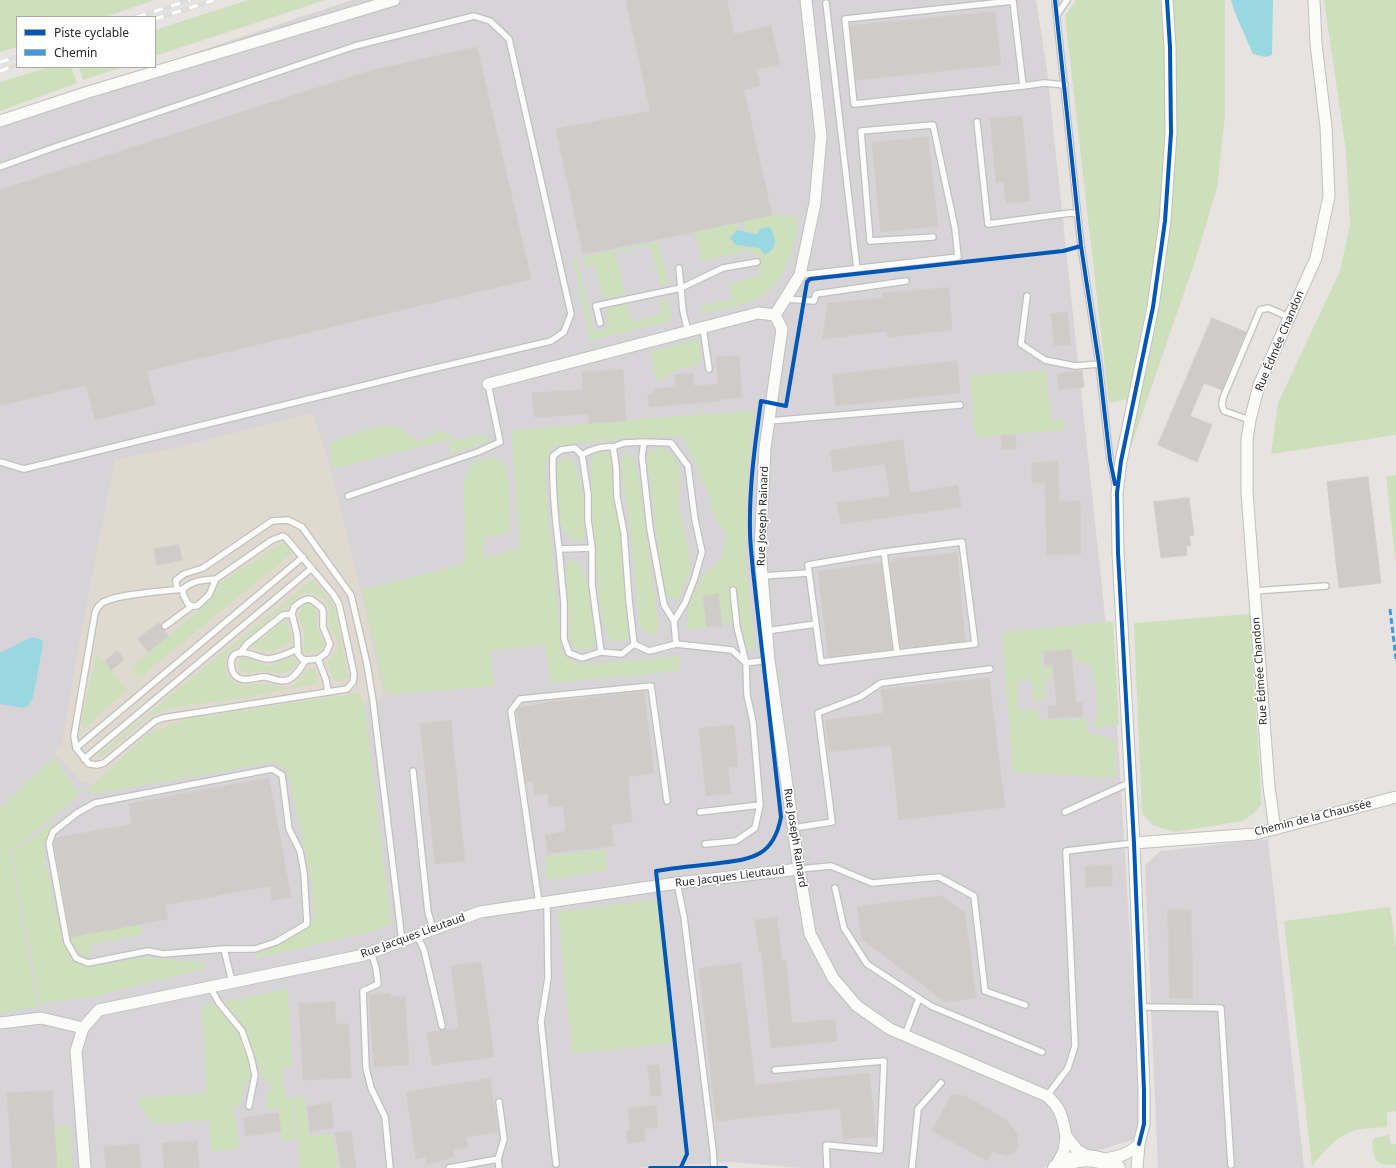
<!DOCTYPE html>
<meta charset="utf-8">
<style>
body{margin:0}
#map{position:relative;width:1396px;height:1168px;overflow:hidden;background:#e6e3e0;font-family:"Noto Sans",sans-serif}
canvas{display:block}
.legend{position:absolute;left:16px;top:16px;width:140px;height:52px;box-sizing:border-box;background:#fff;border:1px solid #a9a9a9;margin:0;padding:5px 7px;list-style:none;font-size:12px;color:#292929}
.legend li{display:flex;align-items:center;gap:8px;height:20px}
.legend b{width:20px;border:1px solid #a9a9a9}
</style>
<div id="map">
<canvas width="1396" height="1168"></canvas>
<ul class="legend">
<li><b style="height:5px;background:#0057b8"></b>Piste cyclable</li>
<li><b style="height:5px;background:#3d9ce1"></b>Chemin</li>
</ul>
</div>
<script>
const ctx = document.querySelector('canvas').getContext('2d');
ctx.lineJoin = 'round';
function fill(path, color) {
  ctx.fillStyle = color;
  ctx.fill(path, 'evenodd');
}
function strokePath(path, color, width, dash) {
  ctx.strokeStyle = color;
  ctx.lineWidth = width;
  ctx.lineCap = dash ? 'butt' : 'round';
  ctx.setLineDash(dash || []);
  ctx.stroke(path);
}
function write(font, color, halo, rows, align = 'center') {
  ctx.font = font + ' "Noto Sans",sans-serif';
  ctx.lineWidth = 3;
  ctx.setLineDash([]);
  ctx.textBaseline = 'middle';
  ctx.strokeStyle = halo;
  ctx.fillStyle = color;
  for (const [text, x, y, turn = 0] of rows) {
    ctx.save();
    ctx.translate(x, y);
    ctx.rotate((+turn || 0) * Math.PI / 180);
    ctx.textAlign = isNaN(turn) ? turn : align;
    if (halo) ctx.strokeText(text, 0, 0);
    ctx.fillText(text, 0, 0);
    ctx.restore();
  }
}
const industrial = new Path2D(`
 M352 0H1036L1047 70 1118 739 1142 1137 1042 1168H801L729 1162 635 1168H0V117L151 67H155V66Z
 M1268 839 1304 1168H1158L1145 866 1160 851Z`);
const education = new Path2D(`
 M312 413 331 469 364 604 384 696 380 700 344 707 95 785 82 782 55 753 61 746 86 606 115 459 176 448Z`);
const green = new Path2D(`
 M0 0H155L105 17H17V47L0 52Z
 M248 0H325L155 56V30Z
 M1076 0H1160C1164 44 1167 89 1165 133 1161 222 1148 312 1128 399L1109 403 1065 16Z
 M1171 0H1225V115L1217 188 1195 261 1127 458 1170 223Z
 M1324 0H1396V435L1271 454 1278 403 1340 271 1350 225 1346 151Z
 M50 67H71L77 83 0 111V82Z
 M79 67H123L83 80Z
 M772 215 799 217C793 249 786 286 753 301 740 306 716 310 702 313L701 306 732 299 728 284 760 276 755 252 747 253V247L759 248 765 254 772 251 775 243 757 234 745 232 743 221Z
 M737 222V230L730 238 736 245 743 246 744 252 701 261 695 232Z
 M658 242 668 284 660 286 651 246 615 253 625 294 606 298 602 295 595 264 584 267 583 257Z
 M577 258 594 332 609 328 606 313C610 306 619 306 627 304L632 322 662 314 658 300 668 298 672 321 590 340 573 260Z
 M699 339 701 358 696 365 676 370 657 382 650 352Z
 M1046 370 1051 420 1063 419 1065 430 977 437 973 419 969 376Z
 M755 411 748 469 745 556 755 650 747 649 741 619 732 621 722 626 718 594 704 596 707 627 686 629 688 611 694 593 704 575 722 557 727 533 715 520 708 493 683 437C639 436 595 441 552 447L545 465 548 512 562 654 579 665 679 656V671L551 683 545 645 490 650 494 686 386 695 362 590 465 564 464 480 472 463 496 457 505 466 509 496 510 529 504 534 485 537 483 546 485 558 520 549 511 431 639 419Z
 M379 426 399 428 419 442 438 431 457 438 333 469 330 444 334 441Z
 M473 436H490L488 441 450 455 449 442Z
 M660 448 670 452 680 469 678 508 687 539 691 570 678 600 665 596 661 572 649 472 646 461 651 450Z
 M605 452 612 456 615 503 622 541 628 639 618 642 609 639 604 626 599 597 593 531 591 461 593 455Z
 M626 452 632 456 638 475 659 628 653 635 645 633 639 624 632 540 622 476 621 458Z
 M565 457 574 462 580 482 584 502V538L576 542 567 535 561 525 555 477 557 464Z
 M1396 475V564L1386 477Z
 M284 542 292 553 139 678 130 668 211 600 217 585Z
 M570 558 578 562 589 588 591 615 596 642 589 649 577 650 570 643 568 590 565 571Z
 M313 579 331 601 334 609 347 670 348 677C343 681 339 683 334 680L327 663C330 658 336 654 338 648 339 641 333 633 330 627 328 621 332 615 330 609 326 596 314 593 303 593L228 654 225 660 226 675C230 679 234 684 241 685 248 686 256 683 263 684 273 684 281 690 291 686 298 683 304 674 309 669L315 670C317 675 319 679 316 684L246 697 166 709 148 717 100 758 98 755Z
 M306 605 312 606C320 615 315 617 317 627 317 633 323 639 324 645L321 650 308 654 304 651V630L299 618V612Z
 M1250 614 1261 793V805L1254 813 1243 821 1174 832 1153 825 1142 814 1134 623Z
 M285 618 291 636 290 642C274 652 268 655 250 645L266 636Z
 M1113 621 1119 725 1102 726 1098 731 1095 726C1101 704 1096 686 1091 665L1074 660 1072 648 1041 653 1042 668 1053 667 1052 678 1044 680 1045 701 1034 702 1032 679 1017 680 1018 710H1039V720L1086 719 1088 734 1115 739 1116 778 1013 772 1002 633Z
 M97 653 127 690 84 728 81 724Z
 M245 657 263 665 270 666 292 657 297 659V663C288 677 278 672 265 671 260 670 254 673 249 674L240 670 238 665 241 658Z
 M359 693 365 708 391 924 364 934 256 958V954L300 933 314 917 312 883 287 770 274 762 95 794 86 791 148 734 187 719Z
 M54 757 79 795 10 852 38 1007 0 1013V808Z
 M55 820 43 847 62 941 72 960 83 965 95 966 149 957 183 962H204L206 968 94 997 40 1003 12 853Z
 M607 849 606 870 547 880 545 857Z
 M658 900 673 1043 572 1053 558 912Z
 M1390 907 1396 949V1111L1387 1112V1127C1377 1128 1366 1128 1356 1130 1337 1135 1323 1152 1312 1166L1284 921Z
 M140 924 142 935 91 945V957C80 957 71 948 70 937Z
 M288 989 292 1066 281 1068 285 1097 294 1099 296 1138 282 1141 279 1109H266V1096L271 1089 270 1081 263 1079 246 1029 234 1014 222 1003Z
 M213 1003 237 1029 244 1041 249 1060 250 1076 242 1090 241 1105 232 1106 240 1148 212 1152 209 1120 153 1124 136 1098 207 1093 201 1006Z
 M304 1096 309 1137 332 1134 338 1168H299L295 1097Z
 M69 1126 72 1168H57L55 1127Z
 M1389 1135 1391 1145 1396 1144V1165C1376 1166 1373 1161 1372 1141L1375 1138Z`);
const water = new Path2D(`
 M1231 0H1273L1272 55 1265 57 1253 54 1235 13Z
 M770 227C776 239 779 247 765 255L759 248 736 245 730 238 737 230 757 234 761 228Z
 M32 637 42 640 43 644 33 698 28 706 24 708 0 704V653Z`);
const building = new Path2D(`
 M626 0H727L734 34 771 26 780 64 756 69 760 86 744 90 772 215 646 242 583 254 556 129 650 111Z
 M995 12 1001 65 856 80 850 26Z
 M477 47 531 279 147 371 155 405 95 420 86 385 0 406V190L369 71Z
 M1022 116 1030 201 1006 203 1004 182 996 183 990 119Z
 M928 137 938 226 881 232 872 143Z
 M949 288 952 330 888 337 886 331 822 339 828 303 883 298V293Z
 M1067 312 1071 344 1055 346 1051 314Z
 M1212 318 1246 332 1222 390 1204 383 1190 416 1212 425 1197 462 1158 445Z
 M739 356 742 397 720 399V401L649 407 648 394H653V389L676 387 675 375 693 373 694 386 718 384 716 357Z
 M957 361 960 393 836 406 832 375Z
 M623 370 626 421 589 423V414L534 417 532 393 583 390 582 372Z
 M1082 371 1084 387 1059 390 1057 374Z
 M1015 435 1016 448 1002 449 1001 436Z
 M903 440 910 493 958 485 961 507 841 524 837 503 890 496 885 464 833 472 830 451Z
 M1058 462 1059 501H1080L1081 554 1047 555 1045 483H1032V463Z
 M1368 477 1381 583 1339 588 1327 482Z
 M1189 498 1194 535 1189 536 1191 545 1186 546 1187 555 1161 558 1154 502Z
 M179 545 182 560 157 565 154 549Z
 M957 553 965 641 901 648 890 562 894 561V559Z
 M881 563 892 649 828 656 818 572Z
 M718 594 722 626 707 627 703 596Z
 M159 623 168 636 148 652 138 639Z
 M1071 650 1076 703 1082 702 1083 716 1049 718 1048 706H1057L1053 664 1045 665 1044 652Z
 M118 651 124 660 111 670 105 661Z
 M989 678 1005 807 899 820 891 745 829 752 825 720 884 713 881 690Z
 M644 692 654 773 628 777 632 822 611 825 614 846 548 853 545 835 566 831 563 805 549 807 548 793 534 795 533 781 526 782 517 711 519 708 550 702Z
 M451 721 465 861 435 864 420 724Z
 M734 725 738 767H728L731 793 706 796 699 729Z
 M269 778 291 897 272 901 270 886 165 905 168 919 71 937 54 842 55 838 132 824 129 804Z
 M1112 865V886L1086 887 1085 867Z
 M942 896 965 913 976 998 945 1002 862 939 857 907Z
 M1168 910H1191L1193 998H1170Z
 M777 918 782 960H786L792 1024 835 1019 837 1041 771 1048 761 951 759 952 755 920Z
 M481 962 494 1057 432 1065 427 1033 459 1028 451 966Z
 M741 963 755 1085 869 1073 876 1136 843 1139 840 1108 716 1121 699 969Z
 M390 994V997L405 996 409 1065 374 1067 369 995Z
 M335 1002 336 1024H349L351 1078 303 1080 299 1004Z
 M648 1065H659L662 1096H651Z
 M490 1079 498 1132 466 1137 468 1147 453 1150 454 1157 427 1165 426 1157 416 1159 406 1092Z
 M52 1091 57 1168H12L7 1093Z
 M952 1094 965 1096 1006 1119 1017 1134 1018 1147 1015 1152 1010 1155 1006 1156 992 1151 988 1161 932 1131Z
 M331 1103 334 1128 310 1131 307 1107Z
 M656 1106 658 1127 645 1129V1141L628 1143 626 1130H630L628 1108Z
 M278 1113 281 1131 246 1136 243 1118Z
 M351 1131 356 1168H341L335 1133Z
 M197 1141 199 1168H164L162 1143Z
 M139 1144 141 1168H106L104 1147Z`);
const lane = new Path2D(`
 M1055 0 1081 246 1099 364 1110 460 1115 483
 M826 3 857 269
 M1057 15 1067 0
 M1023 86 1013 1 845 19 854 104 1023 86 1044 83 1065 85
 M977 122 988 224 1070 213 1077 214
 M0 167 55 147 355 46 474 16 490 21 509 39 571 314 564 332 551 341 419 372 24 469 0 462
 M679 268 683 311 688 332
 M800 275 958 257 955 228 933 125 861 131 870 241 933 237
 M1027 296 1021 344 1045 360 1075 366 1099 364
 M785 299 814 301 816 294 906 281
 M600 323 596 306 681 288 723 268 757 262
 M703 328 709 369
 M1250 420 1224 411 1222 405 1223 398 1260 310 1268 308 1289 317
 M769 421 960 405
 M644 442 624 443 613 447 616 466 617 497 624 533 629 600 634 644 649 651 676 644
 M613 447C601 446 592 449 582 455L588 494V520L592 548V585L601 652 622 654 634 644
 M348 496 478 452 500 442 488 384
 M592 548 559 549 564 603V639L569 653 582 658 601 652
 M559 549C555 518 552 488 553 456L561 450 575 448 582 455
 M884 552 897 653 821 662 808 565Z
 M884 552 962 542 975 644 897 653
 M762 576 808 573
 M183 589V594L188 604 192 606H197L209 595 216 579 272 540 283 536 286 538 333 594 339 604 354 674 353 682 347 689 163 718 155 721 104 763 97 765 89 764 76 748 74 736 95 613C96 610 98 606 102 603 115 594 165 591 183 589 193 580 204 580 216 579
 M177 590 176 580 184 574 203 568 272 521 288 520 302 527 351 595 367 664 373 701 402 941
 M1254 591 1326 586
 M674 621 664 605 650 529 642 457 644 442 671 443 688 466 695 520 702 552 694 580 685 603 674 621 676 644 732 650 746 663 769 660
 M165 626 192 606
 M766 631 816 624
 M298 649C288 653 279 658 269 659 259 660 234 642 231 662 231 666 232 671 234 674 242 685 256 676 266 677 274 679 282 683 290 679 297 675 301 667 306 660
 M240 653 247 644 283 615 292 614
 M318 659 306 660 302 659 298 654 297 635 292 614 294 607 302 601 308 599 312 600 321 607 323 611V627L330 644 326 653 318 659 326 680 328 692
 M76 748 303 557
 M84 759 312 568
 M413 771 428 912 433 929
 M700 812 760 805
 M1065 812 1131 782
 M793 828 832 822 818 713 860 697 881 683 990 669
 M705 844 736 841 755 828 760 805 753 722 747 695 746 663 737 627 733 590
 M799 869 831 866 872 883 939 877 974 896 985 991 1025 1005
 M677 883 684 917 713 1150 714 1168
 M835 888 844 928 867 964 931 1006 1042 1052
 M547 902 548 978 541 1022 556 1164
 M539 903 511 711 520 699 651 686 667 801
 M417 935 424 950 442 1026
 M224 949 163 954 148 951 88 963 76 958 67 942 49 843 53 832 77 813 95 803 272 769 282 775 289 829 300 851 304 873 307 924 276 942 255 949H224L232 982
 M371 952 376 968 378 984 363 991 366 1068 371 1088 385 1117 390 1168
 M210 987 219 1003 242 1031 251 1057 255 1075 249 1106
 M1141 1007 1221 1008 1231 1165
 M905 1035 919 998
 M775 1070 884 1061 880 1150 826 1145 827 1168
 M1047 1096 1068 1068 1075 1046 1066 851 1134 843
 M498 1159 504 1139 499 1102
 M449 1168 498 1159 499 1168
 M912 1168 918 1109 941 1083`);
const street = new Path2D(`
 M0 121 85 93 394 0
 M775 315 782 329 765 448 760 550 769 660 799 869 810 934 833 978 857 1006 890 1029 1047 1096C1061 1108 1063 1119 1066 1136
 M775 315 800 275 815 203 821 136 806 0
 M488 384 758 313 775 315
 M1275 829 1269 787 1247 492V440L1250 420 1259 385 1316 258 1329 196 1326 127 1316 44 1314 0
 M1134 843 1255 834 1396 797
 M0 1023 41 1018 83 1028
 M1139 1144 1144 1124V1090L1134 843 1118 553 1117 493 1121 461 1153 307 1165 221 1171 133 1170 47 1167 0
 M1100 1160C1116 1157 1127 1156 1139 1144L1137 1168
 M85 1168 76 1051 83 1028 99 1010 364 955 480 912 677 883 799 869
 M1055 1168 1064 1151 1066 1136 1077 1150 1091 1158`);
const secondary = new Path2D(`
 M1056 1168C1076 1155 1097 1155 1117 1168`);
const rail = new Path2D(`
 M137 17 190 0
 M155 19 214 0
 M0 62 17 57
 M0 71 17 65`);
const quiet = new Path2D(`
 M1390 609 1396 659`);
const cycleway = new Path2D(`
 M1055 0 1081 246 1099 364 1110 460 1115 484
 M1139 1144 1144 1124V1090L1134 843 1118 553 1117 493 1121 461 1153 307 1165 221 1171 133 1170 47 1167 0
 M681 1167 687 1154 656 871C674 868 693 866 712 864 748 859 773 860 781 817L753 571C752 558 750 544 750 531 749 487 755 444 761 401L786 406 807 282 810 279 1063 251 1081 246
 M650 1168H726`);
const streetNames = [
 ["Rue Édmée Chandon",1280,341,-67],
 ["Rue Joseph Rainard",763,516,-88],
 ["Rue Édmée Chandon",1260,671,-94],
 ["Chemin de la Chaussée",1313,818,-14],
 ["Rue Joseph Rainard",795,838,81],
 ["Rue Jacques Lieutaud",730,877,-7],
 ["Rue Jacques Lieutaud",413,936,-20]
];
fill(industrial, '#d6d4d7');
fill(education, '#e0d9cf');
fill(green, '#cedfbc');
fill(water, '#9ad8e1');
fill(building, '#cecbc9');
strokePath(building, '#d1cecc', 1);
strokePath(lane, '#c0c0c0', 8);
strokePath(street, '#c0c0c0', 13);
strokePath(secondary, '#c0c0c0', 18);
strokePath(lane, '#fbfbfa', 5.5);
strokePath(street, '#fbfbfa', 11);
strokePath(secondary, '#fbfbfa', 16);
strokePath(rail, '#ddddde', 4.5);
strokePath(rail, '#fff', 3, [9]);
strokePath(quiet, '#3d9ce1', 3, [6, 3]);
strokePath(cycleway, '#0057b8', 4);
write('11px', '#292929', '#fff', streetNames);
</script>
